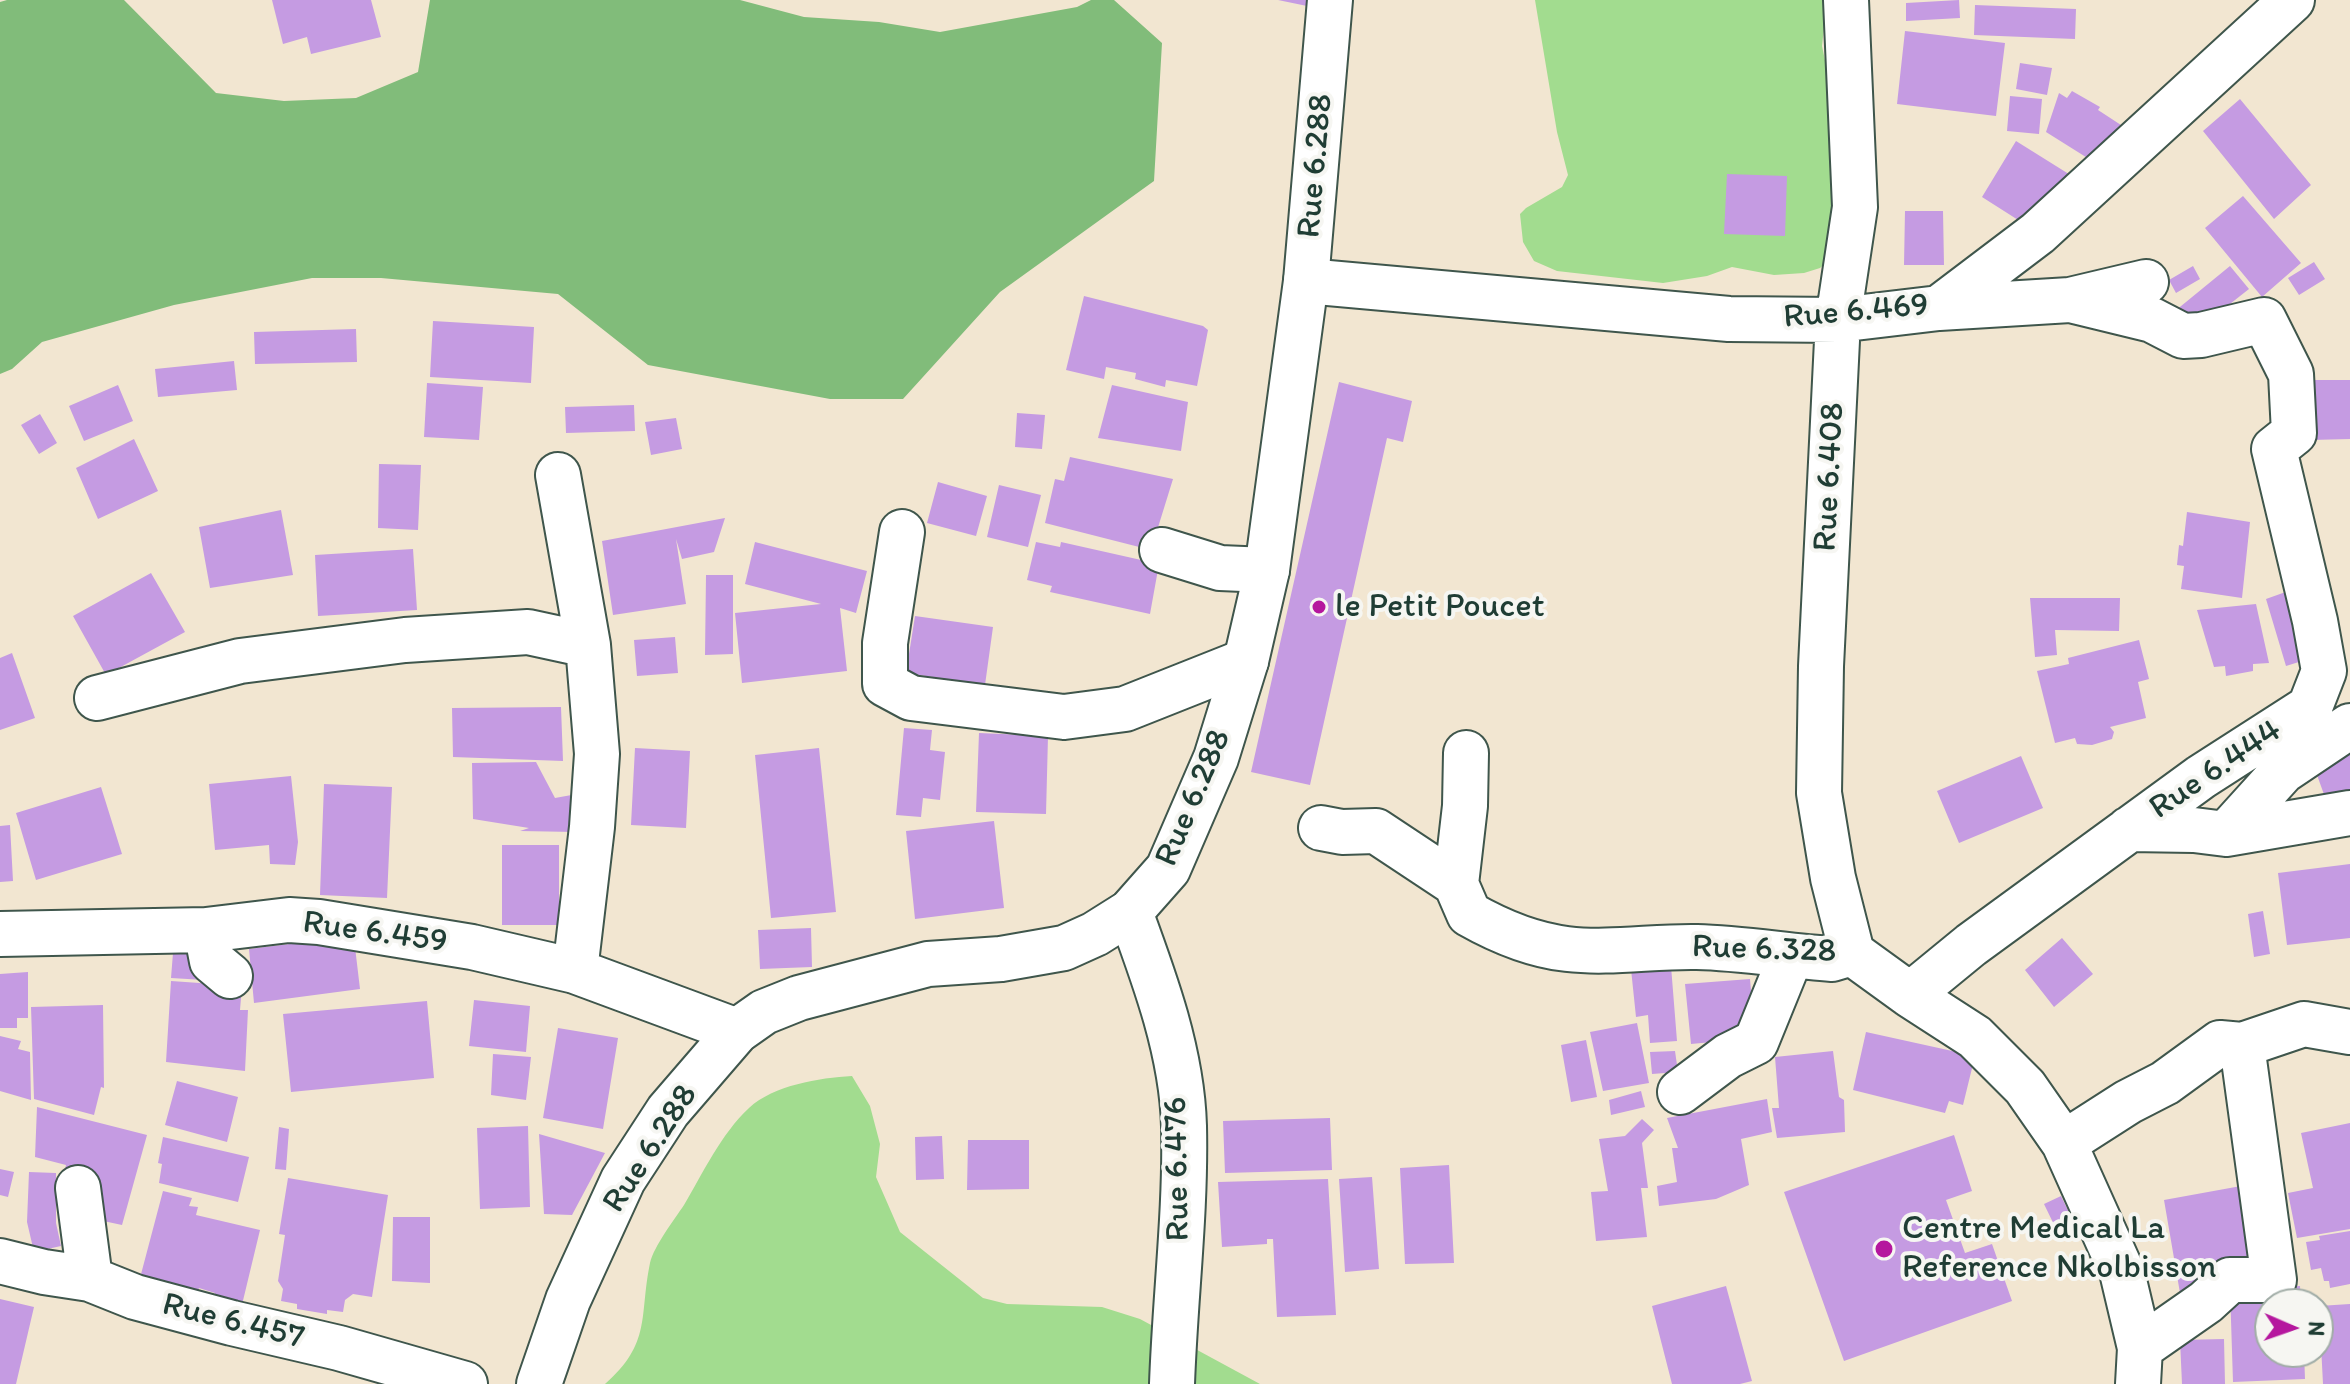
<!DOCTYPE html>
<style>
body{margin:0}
#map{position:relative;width:2350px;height:1384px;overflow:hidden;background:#f2e6d1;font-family:Itim,sans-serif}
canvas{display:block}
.north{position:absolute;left:2254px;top:1288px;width:80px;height:80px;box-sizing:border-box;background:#f6f6f2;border:2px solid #a0aca6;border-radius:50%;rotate:92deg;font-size:22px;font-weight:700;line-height:32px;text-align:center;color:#1f3d34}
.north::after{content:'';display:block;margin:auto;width:28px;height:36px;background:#b5179e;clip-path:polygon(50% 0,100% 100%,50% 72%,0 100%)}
</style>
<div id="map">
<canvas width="2350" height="1384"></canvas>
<div class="north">N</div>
</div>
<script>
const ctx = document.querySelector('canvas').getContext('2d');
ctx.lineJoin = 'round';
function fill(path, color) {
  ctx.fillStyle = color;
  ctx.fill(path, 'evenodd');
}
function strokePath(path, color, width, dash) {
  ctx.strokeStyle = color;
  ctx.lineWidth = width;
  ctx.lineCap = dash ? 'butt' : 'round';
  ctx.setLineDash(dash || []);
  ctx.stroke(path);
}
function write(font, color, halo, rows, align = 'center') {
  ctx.font = font + ' Itim,sans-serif';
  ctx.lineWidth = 8;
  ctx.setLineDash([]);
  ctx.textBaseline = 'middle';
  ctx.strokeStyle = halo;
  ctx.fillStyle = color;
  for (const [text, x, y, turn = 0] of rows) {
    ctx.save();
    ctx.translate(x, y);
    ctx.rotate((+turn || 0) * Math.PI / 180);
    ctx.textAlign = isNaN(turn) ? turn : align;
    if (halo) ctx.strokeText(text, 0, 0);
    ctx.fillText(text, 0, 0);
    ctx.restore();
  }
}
const green = new Path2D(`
 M1535 0H1827L1822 46 1838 123 1832 257 1820 268 1804 273 1774 275 1732 267 1707 276 1663 283 1557 271 1534 261 1523 242 1520 214 1526 208 1562 187 1568 175 1557 132Z
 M852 1076 870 1106 880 1144 876 1177 900 1232 983 1298 1007 1304 1102 1307 1140 1319 1260 1384H605C652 1343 639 1316 650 1263 654 1246 674 1220 684 1205 703 1173 721 1134 749 1108 774 1085 819 1078 852 1076Z`);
const forest = new Path2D(`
 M7 0H124L216 93 284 101 356 98 418 72 430 0H740L804 17 879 22 940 32 1077 7 1091 0H1114L1162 43 1154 181 1000 292 903 399H830L648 365 558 294 381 278H312L174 305 42 342 12 369 0 374V2Z`);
const building = new Path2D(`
 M272 0H371L381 37 311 54 307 37 283 44Z
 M1278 0H1311L1307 6Z
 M1959 0 1960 18 1906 21V3Z
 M1975 5 2076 9 2075 39 1974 35Z
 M1905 31 2005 43 1996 116 1897 104Z
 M2020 63 2052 68 2047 95 2016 89Z
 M2072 91 2100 107 2098 110 2121 125 2097 164 2046 132 2059 93 2067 98Z
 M2010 96 2042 99 2039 134 2007 131Z
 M2240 99 2311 185 2274 219 2203 131Z
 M2016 141 2072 176 2037 232 1982 197Z
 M1727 174 1787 176 1785 236 1724 234Z
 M2243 196 2301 263 2262 297 2205 228Z
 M1905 211H1943L1944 265H1904Z
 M2314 262 2325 279 2299 295 2288 278Z
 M2193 266 2200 279 2176 293 2169 280Z
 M2230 266 2249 289 2193 333 2175 311Z
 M1084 296 1203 326 1208 330 1197 386 1166 380 1165 387 1135 379 1136 373 1106 367 1104 379 1066 370Z
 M433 321 534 327 531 383 430 377Z
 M356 329 357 362 255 364 254 332Z
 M234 361 237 390 158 397 155 369Z
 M2310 380H2350V439L2311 440Z
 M1339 382 1412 401 1403 442 1387 438 1310 785 1251 772Z
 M427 383 483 387 479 440 424 437Z
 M118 385 133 421 84 441 69 406Z
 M1112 385 1188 402 1181 451 1098 438Z
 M634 405 635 431 566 433 565 407Z
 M1017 413 1045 415 1042 449 1015 447Z
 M40 414 57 443 39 454 21 425Z
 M676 418 682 449 651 455 645 422Z
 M134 439 158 491 98 519 76 468Z
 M1070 457 1173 479 1151 550 1045 523 1055 479 1064 481Z
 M379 464 421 465 418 530 378 528Z
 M938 482 987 496 976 536 927 523Z
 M999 485 1041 495 1028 547 987 537Z
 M281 510 293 575 210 588 199 527Z
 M2187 512 2250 522 2242 598 2181 589 2184 566 2177 565 2179 545 2183 546Z
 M725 518 714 552 682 559 676 539 686 604 613 615 602 541Z
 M755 542 867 571 856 613 840 608 847 671 742 683 735 613 821 604 745 584Z
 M1036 542 1060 547 1061 542 1159 564 1150 614 1050 592 1052 586 1027 580Z
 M413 549 417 610 318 616 315 555Z
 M151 573 185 632 106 675 73 616Z
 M706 575H733V654L705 655Z
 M2294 589 2315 657 2286 666 2266 599Z
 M2030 598H2120L2119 631 2055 630 2057 655 2035 657Z
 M2256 604 2269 663 2253 664V671L2226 676 2225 666 2214 667 2197 610Z
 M915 616 993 627 985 685 906 673Z
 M675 637 678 673 637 676 634 640Z
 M2139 640 2149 679 2138 682 2146 718 2110 727 2114 732 2112 739 2092 745 2077 744 2075 738 2055 743 2037 671 2069 664 2068 658Z
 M12 653 35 718 0 730V658Z
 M561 707 563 761 453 757 452 708Z
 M904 728 932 730 930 750 945 752 940 800 923 798 921 817 896 815Z
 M979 733 1048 736 1046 814 976 812Z
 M635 748 690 751 686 828 631 825Z
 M819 748 836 912 771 918 755 755Z
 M2350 749V804L2330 811 2313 764Z
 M2021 756 2043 808 1959 843 1937 791Z
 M536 762 555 798 577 794 575 832 520 831 529 828 473 819 472 763Z
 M291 776 298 842 295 865 270 864 269 845 215 850 209 784Z
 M324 784 392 787 387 898 320 895Z
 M101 787 122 854 36 880 16 813Z
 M994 821 1004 908 915 919 906 831Z
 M10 825 13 881 0 882V826Z
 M502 845H559V925H502Z
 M2350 864V938L2287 945 2278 873Z
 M2263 911 2270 954 2254 957 2248 914Z
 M811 928 812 967 760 969 758 930Z
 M338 938 339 948 355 947 360 989 254 1003 249 949Z
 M2062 938 2093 974 2054 1007 2025 970Z
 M173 953 206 955 204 980 171 978Z
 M1671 966 1677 1041 1650 1043 1648 1015 1636 1017 1631 969Z
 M28 972V1018H17V1028H0V974Z
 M1750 979 1755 1038 1691 1044 1685 984Z
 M171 981 242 986 240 1010H248L245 1071 166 1062Z
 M474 1000 530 1006 526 1052 469 1046Z
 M427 1001 434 1078 291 1092 283 1014Z
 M103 1005 104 1088 101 1087 94 1115 34 1099 31 1007Z
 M1637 1023 1649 1083 1603 1091 1590 1032Z
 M558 1028 618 1038 603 1129 543 1118Z
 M1866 1032 1975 1056 1963 1105 1949 1101 1945 1113 1853 1090Z
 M0 1036 21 1041 18 1049 30 1052 31 1100 0 1091Z
 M1586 1040 1597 1097 1571 1102 1561 1045Z
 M1675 1051 1678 1072 1652 1074 1650 1052Z
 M1833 1051 1839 1097 1844 1100 1845 1132 1777 1138 1772 1108H1779L1775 1057Z
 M493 1054 531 1057 526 1100 491 1095Z
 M177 1081 238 1097 227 1142 165 1125Z
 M1641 1091 1645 1107 1611 1115 1609 1100Z
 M1767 1099 1772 1132 1741 1139 1749 1185 1716 1199 1659 1206 1657 1186 1677 1182 1672 1148H1678L1667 1118Z
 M37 1107 147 1135 122 1225 94 1219 101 1184 64 1174 66 1165 35 1157Z
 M1330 1118 1332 1170 1225 1173 1223 1121Z
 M1642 1119 1654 1130 1642 1143 1648 1188H1641L1647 1237 1596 1241 1591 1192 1608 1191 1599 1139 1625 1136Z
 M2350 1123V1229L2297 1238 2288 1193 2313 1188 2301 1133Z
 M528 1126 530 1207 480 1209 477 1128Z
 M279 1127 289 1129 286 1170 275 1169Z
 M539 1134 605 1153 572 1215 544 1214Z
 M1954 1135 1972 1191 1946 1200 1965 1253 1992 1244 2012 1301 1844 1361 1784 1192Z
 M942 1136 944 1179 916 1180 915 1137Z
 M163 1137 249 1157 238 1202 159 1183 162 1164 158 1163Z
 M968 1140H1029V1189L967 1190Z
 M1449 1165 1454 1263 1405 1264 1400 1168Z
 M0 1169 14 1172 8 1197 0 1195Z
 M29 1172 56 1173V1223L61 1246 34 1252 27 1222Z
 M1372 1177 1379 1269 1345 1272 1339 1179Z
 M288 1178 388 1195 372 1297 353 1294 345 1300 343 1312 327 1310V1314L297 1309V1304L281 1301 283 1289 278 1281 285 1235 279 1234Z
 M1328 1179 1336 1315 1277 1317 1273 1239H1267V1244L1222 1247 1218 1182Z
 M2263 1182 2280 1276 2180 1293 2164 1200Z
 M163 1191 192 1198 189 1206 198 1207 196 1215 260 1230 240 1313 212 1305 215 1293 199 1288 197 1295 140 1278Z
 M2061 1196 2076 1227 2059 1235 2044 1204Z
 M393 1217H430V1283L392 1281Z
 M2350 1231V1284L2330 1288 2329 1281H2324L2321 1268 2311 1270 2306 1242 2320 1240 2319 1236Z
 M1726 1286 1752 1381 1740 1384H1672L1652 1306Z
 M2300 1286 2301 1304H2270V1352H2304L2305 1379 2233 1382 2230 1289Z
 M0 1299 34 1307 16 1384H0Z
 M2350 1304V1384H2323L2319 1306Z
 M2224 1339 2225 1384H2182L2180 1340Z`);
const minor = new Path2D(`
 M1846 0 1855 207 1838 320 1821 666 1819 793 1833 878 1852 953
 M1306 281 1729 319 1838 320 1939 308 2038 233 2292 0
 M1939 308 2070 300 2146 282
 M558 475 588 645 597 754 592 827 575 971
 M902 532 885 643V684L911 698 1064 717 1125 709 1246 661
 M1162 550 1220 568 1267 570
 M97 698 240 661 405 640 528 632 588 645
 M1321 828 1342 832 1376 831 1456 884 1469 914C1499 931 1532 945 1567 949 1610 954 1654 946 1697 947 1742 948 1787 956 1832 959L1852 953 1910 995 1975 1037 2025 1087 2064 1143 2122 1272 2140 1348 2138 1384
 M2129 829 2194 830 2226 834 2350 813
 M2226 834 2283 771 2350 726
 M1456 884 1465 806 1466 753
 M1130 912C1155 980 1182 1053 1184 1126 1186 1212 1175 1298 1172 1384
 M206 930 212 961 230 976
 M0 934 206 930 289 920 319 922 472 947 575 971 737 1031
 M1910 995 1971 945 2201 777 2310 707 2324 671 2315 621 2274 449 2294 433 2291 374 2264 320 2201 335 2183 336 2152 320 2070 300
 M1680 1092 1728 1056 1756 1042 1791 956
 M2064 1143 2128 1102 2165 1083 2220 1043 2242 1045 2304 1024 2350 1032
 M78 1188 90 1279
 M0 1261 44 1272 90 1279 135 1297 232 1323 339 1348 465 1384
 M2140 1348 2206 1302 2230 1280H2274L2242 1045`);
const tertiary = new Path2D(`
 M539 1384 568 1300 623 1180 668 1111 737 1031 764 1012 799 998 928 964 1001 959 1064 948 1095 934 1130 912 1168 869 1216 758 1246 661 1267 570 1306 281 1330 0`);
const markers = [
 [1319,607,8,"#b5179e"],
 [1884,1249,10,"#b5179e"]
];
const streetNames = [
 ["Rue 6.288",1316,166,-85],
 ["Rue 6.469",1856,312,-5],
 ["Rue 6.408",1830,477,-87],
 ["Rue 6.444",2216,770,-34],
 ["Rue 6.288",1194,798,-67],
 ["Rue 6.459",375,933,8],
 ["Rue 6.328",1764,950,2],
 ["Rue 6.288",651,1149,-57],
 ["Rue 6.476",1178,1169,-91],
 ["Rue 6.457",233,1322,14]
];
const poiNames = [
 ["le Petit Poucet",1335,607],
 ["Centre Medical La",1902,1229],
 ["Reference Nkolbisson",1902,1268]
];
fill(green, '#a2dc8f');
fill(forest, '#81bc7a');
fill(building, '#c59be2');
strokePath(minor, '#3f564c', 48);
strokePath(tertiary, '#3f564c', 48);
strokePath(minor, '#fff', 44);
strokePath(tertiary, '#fff', 44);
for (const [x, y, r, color] of markers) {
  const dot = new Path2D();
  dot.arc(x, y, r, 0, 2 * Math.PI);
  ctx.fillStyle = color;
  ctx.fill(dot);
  strokePath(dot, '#f6f6f2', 3);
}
write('34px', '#1f3d34', '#f6f6f2', streetNames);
write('34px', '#1f3d34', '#f6f6f2', poiNames, 'left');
</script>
